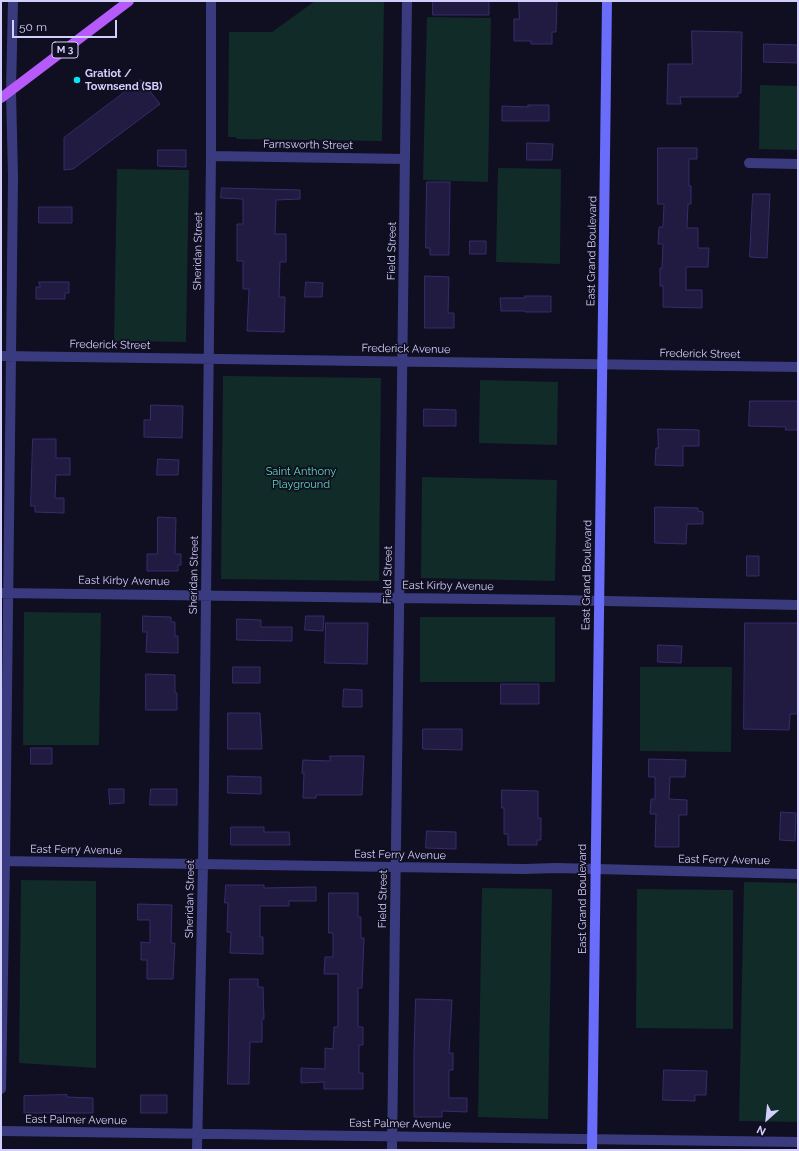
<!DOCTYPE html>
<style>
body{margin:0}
#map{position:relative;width:799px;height:1151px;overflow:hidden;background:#100e21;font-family:Raleway,sans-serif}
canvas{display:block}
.frame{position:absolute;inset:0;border:2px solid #d3cffd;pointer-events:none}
.north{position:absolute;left:747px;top:1099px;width:40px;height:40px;-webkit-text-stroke:3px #100e21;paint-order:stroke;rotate:207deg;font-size:11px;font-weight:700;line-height:16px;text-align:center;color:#d3cffd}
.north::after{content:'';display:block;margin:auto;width:14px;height:18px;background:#d3cffd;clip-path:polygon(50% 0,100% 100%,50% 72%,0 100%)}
.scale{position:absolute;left:12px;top:20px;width:105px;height:18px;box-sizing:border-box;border:2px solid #d3cffd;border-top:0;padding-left:5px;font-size:12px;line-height:14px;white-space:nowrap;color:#d3cffd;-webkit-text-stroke:3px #100e21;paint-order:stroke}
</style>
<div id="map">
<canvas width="799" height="1151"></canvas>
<div class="frame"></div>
<div class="north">N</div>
<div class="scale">50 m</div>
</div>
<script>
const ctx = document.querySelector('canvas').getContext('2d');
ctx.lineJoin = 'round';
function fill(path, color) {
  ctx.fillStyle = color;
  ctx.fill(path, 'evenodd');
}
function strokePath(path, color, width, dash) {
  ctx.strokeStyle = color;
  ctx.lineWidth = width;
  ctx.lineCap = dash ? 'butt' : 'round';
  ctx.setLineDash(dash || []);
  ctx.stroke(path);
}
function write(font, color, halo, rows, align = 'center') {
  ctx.font = font + ' Raleway,sans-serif';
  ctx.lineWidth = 3.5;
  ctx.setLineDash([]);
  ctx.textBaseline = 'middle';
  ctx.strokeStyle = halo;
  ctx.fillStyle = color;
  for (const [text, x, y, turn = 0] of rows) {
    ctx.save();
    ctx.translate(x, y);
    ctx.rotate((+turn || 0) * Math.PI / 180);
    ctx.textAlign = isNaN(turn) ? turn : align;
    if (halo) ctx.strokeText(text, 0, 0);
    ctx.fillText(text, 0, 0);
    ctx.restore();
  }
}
const green = new Path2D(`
 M315 1H384L382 141 237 139 236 137H228L229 32H272Z
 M427 17 491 18 488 182 423 180Z
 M760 85 798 86V150L759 149Z
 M498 168 561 169 560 264 496 262Z
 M117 169 189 170 186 342 114 341Z
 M223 376 381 378 379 581 221 579Z
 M480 380 558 382 557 445 479 443Z
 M422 477 557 480 555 581 421 578Z
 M24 612 101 613 99 745H23Z
 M420 617H555V682H420Z
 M640 667H732L731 752 640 751Z
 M21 880 96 881V1068L19 1063Z
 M744 882 798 883V1122L739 1121Z
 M482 888 552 889 548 1119 478 1117Z
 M637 889 733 890V1029L636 1028Z`);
const building = new Path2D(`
 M433 1H489V15H433Z
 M519 1H557L556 32H552V44H531V41H514V19H519Z
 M692 31 742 32 741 93H738V97H680L681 104H667L668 64H692Z
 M764 44 798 45V63L764 62Z
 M141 80 160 104 73 169 64 170V138Z
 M528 105H549V121H502V106L528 107Z
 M527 143 553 144 552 160H527Z
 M658 148H697V159H689V186H691V204H688L687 228H698V248H709L708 267H686V290H702V308L663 307V286H660V268H662L663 244H658L659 227H663L664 204H658Z
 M158 150H186V167L158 166Z
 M427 182H450L449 255H430V248H426Z
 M222 188 300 190V199L276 200 275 234H286V262H280L279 297H285L284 332 247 331 249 289H243V261H237V224H243V199L221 198Z
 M753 194H770L767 258 750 257Z
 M39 207H72V223H39Z
 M470 241H486V254H470Z
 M425 276 449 277 448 313H454V328H425Z
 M39 282H69V293H65V299H36V287H40Z
 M306 282 323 283 322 297H305Z
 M525 296H551V312H525V311H501L500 298H525Z
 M750 401H798V430H785L786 427 749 426Z
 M151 405 183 406 182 438 144 437V420H150Z
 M424 409 456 410V426H424Z
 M658 429 699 430V446H683V466L655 465 656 448H658Z
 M33 439H56V458H70V475H56L55 498H64V513L35 512V506H31Z
 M158 459 179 460 178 475H157Z
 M655 507 698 508V511L703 512V524H687L686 544 655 543Z
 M158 517 176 518 175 554H181V565H178V571H147V554H157Z
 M747 556H759V576H747Z
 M143 616 171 617V622H175V636H178V653L146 652 147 632H143Z
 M306 616H324L323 631 305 630Z
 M237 619 261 620V627H292V641L237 640Z
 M326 623H368L367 664 325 663Z
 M745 623H798V714H790L789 730 744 729Z
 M658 645 682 646 681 663 658 662Z
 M233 667H260V683H233Z
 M146 674 175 675V693H177V710H146Z
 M501 684H539V704H501Z
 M344 689 362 690V707H343Z
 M228 713H260L262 749H228Z
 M423 729H462V750L423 749Z
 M31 748H52V764H31Z
 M330 756H364L362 795H316V798H303L304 773H302L303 760 330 761Z
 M649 759 686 760 685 777H670L669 799 687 800V815H679V847H655L656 814H650L651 799H655V777H649Z
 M228 776 261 777V794L228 793Z
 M109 789H124V803L110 804Z
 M151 789H177V805H150Z
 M502 790 538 791V818H541V840H537V845H508V834H504V808H502Z
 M781 812 796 813 795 841 780 840Z
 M231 827H264V832H289L290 845H231Z
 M427 831 456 832V849L426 848Z
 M226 885H264V888L316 887V901H289V906H260V937H263V954L230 953 231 932H227L228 903H225Z
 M329 893H358V917H361V938H364L362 988H358V1027H363V1045H359V1073H363V1089H324V1082L301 1083V1068L325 1069V1048L333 1049 334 1027H338V974H324L325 957H333V933H329Z
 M138 904 172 905 171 943H175L173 979H147V960H141V942L150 943V920H138Z
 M230 979H258V987H263L264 1019H262V1042H250L249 1084H228Z
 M416 999 452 1000 449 1053H453V1070H449V1098H467V1112L442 1111V1117H414V1053Z
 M664 1070 707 1071 706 1095H695V1101L663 1100Z
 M67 1095V1097L93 1098V1113H24V1096Z
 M141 1095H167V1113H141Z`);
const street = new Path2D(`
 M211 156 405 159
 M749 163 798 164
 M1 356 798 367
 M1 593 559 600 798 605
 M1 861 524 869 556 868 798 874
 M1 1089 5 861 11 356 13 177 11 91 13 1
 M1 1131 798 1142
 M197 1150 203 864 211 156V1
 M392 1150 407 1`);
const secondary = new Path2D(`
 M592 1150 607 1`);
const primary = new Path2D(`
 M1 98 129 1`);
const markers = [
 [77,80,4,"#08e4f1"]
];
const shields = [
 [65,50,26]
];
const shieldNames = [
 ["M 3",65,50]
];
const poiNames = [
 ["Gratiot /",85,74],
 ["Townsend (SB)",85,87]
];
const streetNames = [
 ["Farnsworth Street",308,145,1],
 ["Sheridan Street",198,251,-89],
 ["Field Street",392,251,-89],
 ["East Grand Boulevard",592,251,-89],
 ["Frederick Street",110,345,1],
 ["Frederick Avenue",406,349,1],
 ["Frederick Street",700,354,1],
 ["Sheridan Street",194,575,-89],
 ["Field Street",388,575,-89],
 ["East Grand Boulevard",587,575,-89],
 ["East Kirby Avenue",124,581,1],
 ["East Kirby Avenue",448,586,1],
 ["East Ferry Avenue",76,850,1],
 ["East Ferry Avenue",400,855,1],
 ["East Ferry Avenue",724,860,1],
 ["Sheridan Street",190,899,-89],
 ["Field Street",383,899,-89],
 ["East Grand Boulevard",583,899,-90],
 ["East Palmer Avenue",76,1120,1],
 ["East Palmer Avenue",400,1124,1]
];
const parkNames = [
 ["Saint Anthony",301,472],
 ["Playground",301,485]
];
fill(green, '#112b29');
fill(building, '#211b41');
strokePath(building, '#372d6c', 1);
strokePath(street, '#3a3b7e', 10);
strokePath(secondary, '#6a6cfa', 10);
strokePath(primary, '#b75afa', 10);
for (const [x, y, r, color] of markers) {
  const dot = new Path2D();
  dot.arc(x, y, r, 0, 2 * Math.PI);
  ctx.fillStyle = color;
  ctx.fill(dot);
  strokePath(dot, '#100e21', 1.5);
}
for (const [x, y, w] of shields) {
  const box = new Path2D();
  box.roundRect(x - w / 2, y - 8, w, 16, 3);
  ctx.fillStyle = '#100e21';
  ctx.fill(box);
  strokePath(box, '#d3cffd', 1);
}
write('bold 10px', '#d3cffd', null, shieldNames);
write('bold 11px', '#d3cffd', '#100e21', poiNames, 'left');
write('11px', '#d3cffd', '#100e21', streetNames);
write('11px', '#5edbb6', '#100e21', parkNames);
</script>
